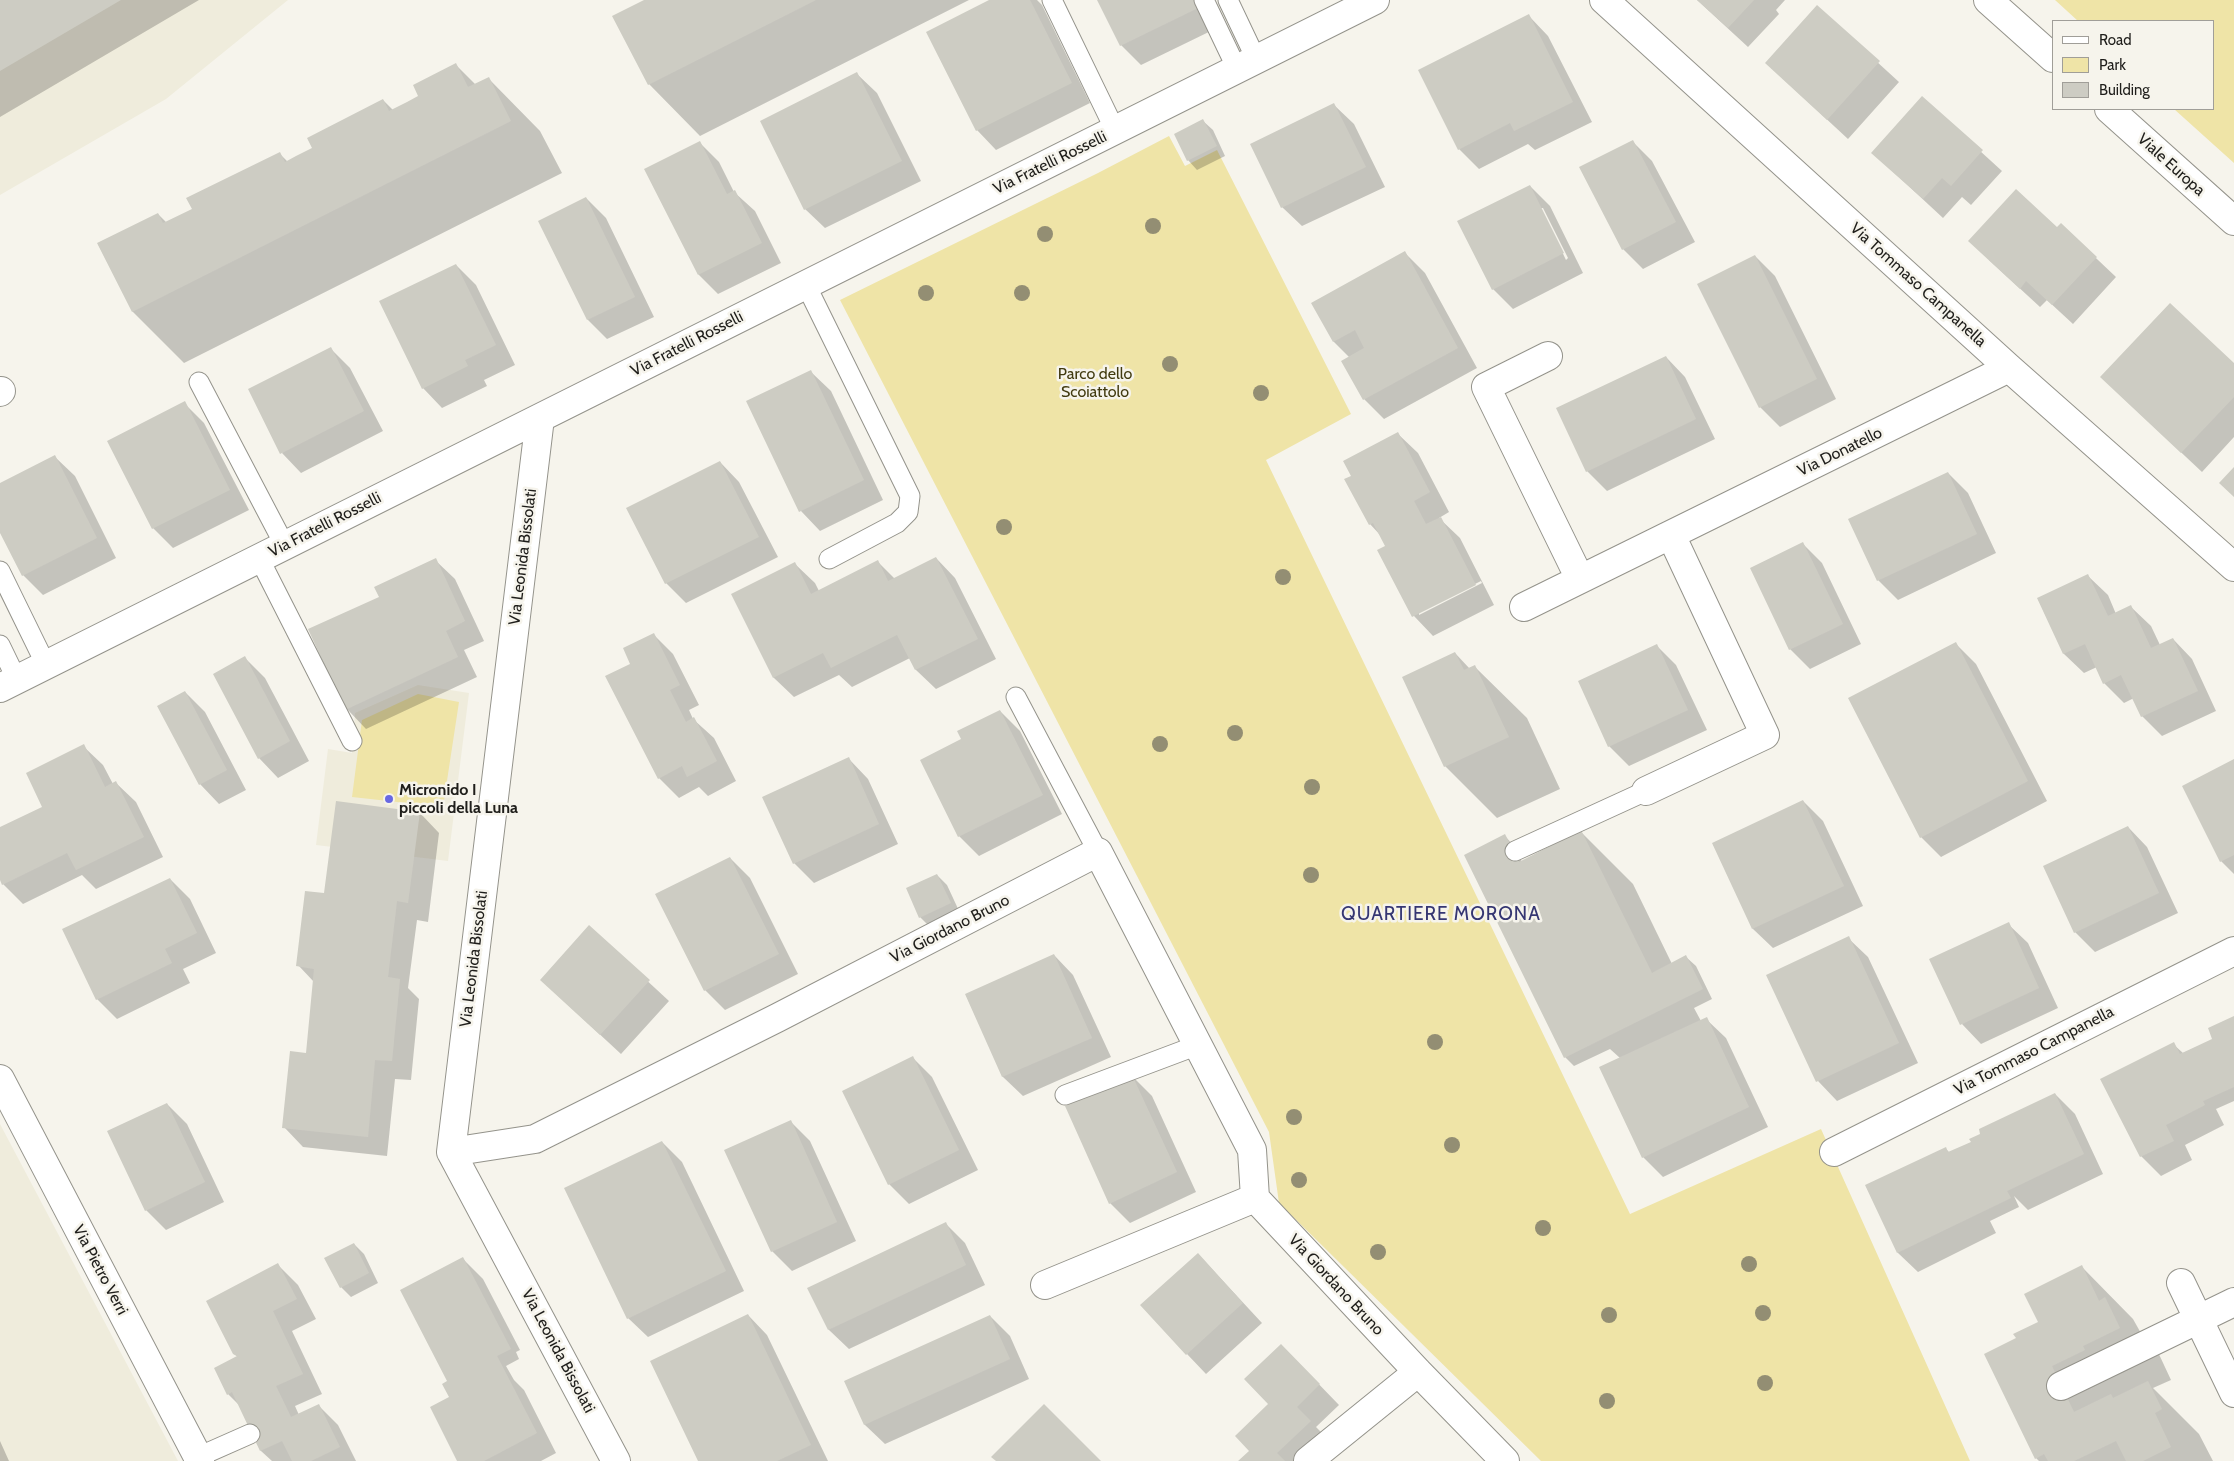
<!DOCTYPE html>
<style>
body{margin:0}
#map{position:relative;width:2234px;height:1461px;overflow:hidden;background:#f6f4ec;font-family:Cabin,sans-serif}
canvas{display:block}
.legend{position:absolute;left:2052px;top:20px;width:162px;height:90px;box-sizing:border-box;background:#f6f4ec;border:1px solid #a09e98;margin:0;padding:6px 9px;list-style:none;font-size:15px;color:#1f1e1b}
.legend li{display:flex;align-items:center;gap:10px;height:25px}
.legend b{width:25px;border:1px solid #a09e98}
</style>
<div id="map">
<canvas width="2234" height="1461"></canvas>
<ul class="legend">
<li><b style="height:6px;background:#fff"></b>Road</li>
<li><b style="height:14px;background:#efe4a7"></b>Park</li>
<li><b style="height:14px;background:#cdccc3"></b>Building</li>
</ul>
</div>
<script>
const ctx = document.querySelector('canvas').getContext('2d');
ctx.lineJoin = 'round';
function fill(path, color) {
  ctx.fillStyle = color;
  ctx.fill(path, 'evenodd');
}
function strokePath(path, color, width, dash) {
  ctx.strokeStyle = color;
  ctx.lineWidth = width;
  ctx.lineCap = dash ? 'butt' : 'round';
  ctx.setLineDash(dash || []);
  ctx.stroke(path);
}
function write(font, color, halo, rows, align = 'center') {
  ctx.font = font + ' Cabin,sans-serif';
  ctx.lineWidth = 5;
  ctx.setLineDash([]);
  ctx.textBaseline = 'middle';
  ctx.strokeStyle = halo;
  ctx.fillStyle = color;
  for (const [text, x, y, turn = 0] of rows) {
    ctx.save();
    ctx.translate(x, y);
    ctx.rotate((+turn || 0) * Math.PI / 180);
    ctx.textAlign = isNaN(turn) ? turn : align;
    if (halo) ctx.strokeText(text, 0, 0);
    ctx.fillText(text, 0, 0);
    ctx.restore();
  }
}
const built = new Path2D(`
 M0 0H288L166 99 0 195Z
 M418 685 469 693 448 861 316 845 328 749 352 753 355 713Z
 M0 1124 178 1461H0Z`);
const green = new Path2D(`
 M2055 0H2234V163L2174 109H2213V21H2078Z
 M1169 136 1185 166 1217 150 1351 414 1266 460 1630 1214 1821 1129 1970 1461H1541L1279 1203 1269 1132 840 300 1098 173Z
 M418 694 459 702 443 807 352 797 362 720Z`);
const shadow = new Path2D(`
 M0 0H199L0 117Z
 M646 0H969L700 136 649 84Z
 M992 0H1037L1042 5 1090 103 996 150 977 130Z
 M1098 0H1203L1217 28 1141 65 1121 45Z
 M1697 0H1785L1776 10 1779 14 1748 47Z
 M1817 7 1899 82 1848 139 1766 63Z
 M1529 16 1548 36 1592 122 1535 150 1528 144 1479 169 1459 149Z
 M456 65 476 85 489 79 540 131 562 173 184 363 133 312 98 244 158 214 167 223 193 209 279 153 288 162 313 148 383 100 393 110 420 96Z
 M857 74 877 93 921 181 825 228 805 209Z
 M1922 98 2002 171 1971 205 1962 197 1943 218 1873 153Z
 M1334 105 1354 124 1385 187 1302 226 1282 207Z
 M1203 121 1213 130 1225 156 1197 170 1188 160Z
 M1632 141 1652 161 1695 242 1643 269 1623 249 1581 168Z
 M700 143 719 162 734 192 755 211 781 263 718 294 699 275Z
 M1530 186 1550 206 1583 273 1513 309 1493 289ZM1541 208H1543L1568 258 1566 260Z
 M586 198 606 218 654 317 607 339 588 320 540 221Z
 M2061 225 2116 277 2073 324 2047 300 2040 307 1989 260 2057 229Z
 M1405 253 1425 273 1477 368 1384 419 1364 399 1350 358 1334 342 1313 304Z
 M1755 256 1775 276 1836 399 1780 427 1760 407Z
 M456 265 476 285 515 365 484 380 487 386 442 408 423 388Z
 M331 349 350 368 383 431 301 473 282 453Z
 M1666 357 1685 377 1715 439 1607 491 1587 471Z
 M2234 365V437L2202 472 2121 396Z
 M811 372 831 391 883 500 820 531 801 511Z
 M184 403 204 423 249 510 173 548 153 528Z
 M1398 434 1418 453 1449 512 1439 518 1460 538 1494 605 1433 636 1414 616 1379 550 1387 546 1381 536 1370 524 1352 476ZM1481 581 1482 583 1419 615V612Z
 M55 457 75 476 116 558 43 595 23 575 0 530V485Z
 M720 462 739 482 778 557 686 603 666 583Z
 M1948 473 1968 493 1996 553 1898 600 1878 580Z
 M1803 544 1822 563 1861 644 1810 669 1790 649Z
 M936 558 955 578 996 659 936 689 916 670 910 658 852 687 839 675 794 697 774 678 733 595 795 564 815 583 819 591 878 562 895 579Z
 M435 560 455 579 484 641 464 650 477 677 366 729 347 709 381 597Z
 M2088 576 2108 595 2116 614 2131 607 2151 626 2160 645 2173 639 2192 659 2216 711 2162 736 2142 716 2134 698 2124 703 2104 683 2097 667 2084 673 2064 654 2038 599Z
 M653 634 673 654 699 705 689 710 693 719 714 738 736 781 708 796 699 787 679 798 659 778 632 664Z
 M1956 644 1976 664 2047 801 1941 857 1921 837Z
 M1656 645 1676 665 1707 730 1629 766 1609 746Z
 M1455 653 1470 669 1475 667 1527 718 1560 789 1497 818 1445 766Z
 M245 658 265 678 309 761 278 778 259 758Z
 M185 692 205 712 246 790 219 804 200 784Z
 M1000 711 1020 731 1062 814 979 856 959 836 922 761 963 740Z
 M83 746 103 765 113 784 116 783 136 802 163 857 96 889 82 875 23 904 3 884 0 878V829L44 807Z
 M849 759 868 779 898 844 814 883 794 863Z
 M2234 761V874L2221 861Z
 M1803 801 1823 821 1863 906 1773 948 1753 929 1713 844Z
 M420 813 439 833 428 922 417 920 408 988 419 999 411 1080 395 1079 387 1156 303 1147 284 1127 307 1054 314 982 298 965 325 894Z
 M2128 827 2147 847 2178 913 2095 952 2075 932Z
 M1581 832 1633 884 1672 964 1686 957 1696 966 1712 999 1694 1008 1701 1021 1706 1019 1726 1038 1768 1127 1663 1177 1643 1157 1620 1058 1610 1049 1574 1066 1565 1057 1505 836 1514 846 1522 862Z
 M730 858 750 878 798 974 725 1010 705 990Z
 M937 875 947 885 960 913 930 927 920 917Z
 M170 879 190 899 216 953 183 969 190 983 117 1019 97 999Z
 M2008 924 2028 943 2058 1008 1981 1044 1962 1024Z
 M589 927 669 1001 621 1054 541 980Z
 M1848 938 1868 957 1918 1063 1837 1101 1818 1081 1768 975Z
 M1054 955 1073 975 1111 1057 1023 1096 1003 1077 966 995Z
 M2234 1017V1101L2216 1109 2224 1125 2185 1145 2192 1160 2161 1176 2141 1156 2173 1044 2183 1053 2212 1040Z
 M912 1057 932 1077 978 1170 909 1204 889 1184Z
 M1132 1076 1152 1096 1196 1192 1130 1223 1110 1203Z
 M2055 1094 2075 1114 2103 1174 2028 1210 2014 1196 2019 1207 1990 1221 1996 1233 1918 1272 1898 1253 1866 1186 1946 1149 1950 1153 1972 1142Z
 M167 1104 187 1124 224 1202 166 1230 146 1210Z
 M790 1121 810 1141 856 1241 792 1271 772 1251Z
 M662 1142 682 1162 744 1291 648 1337 628 1318Z
 M946 1224 965 1243 985 1285 849 1349 829 1330 809 1289Z
 M354 1244 364 1254 378 1283 351 1297 341 1287Z
 M1198 1254 1262 1323 1206 1374 1187 1354Z
 M463 1259 483 1279 520 1350 516 1352 519 1359 506 1366 514 1380 524 1390 556 1453 541 1461H459L449 1381Z
 M278 1265 298 1285 316 1319 292 1331 322 1394 295 1406 299 1415 319 1406 338 1425 356 1461H272L261 1451 241 1407 228 1394 238 1357 234 1354Z
 M2082 1267 2133 1319 2142 1335 2157 1350 2171 1380 2153 1388 2199 1434 2213 1461H2039L2036 1458 2017 1339 2039 1323Z
 M748 1315 767 1335 828 1461H700Z
 M990 1316 1010 1336 1029 1379 885 1444 865 1425 846 1382Z
 M1281 1345 1339 1405 1316 1427 1330 1441 1309 1461H1240L1251 1451 1270 1404Z
 M0 1441 9 1461H0Z`);
const building = new Path2D(`
 M0 0H121L0 71Z
 M644 0H816L648 85 612 16Z
 M989 0H1030L1072 83 976 131 926 32Z
 M1097 0H1194L1198 8 1120 46Z
 M1697 0H1754L1728 28Z
 M1817 5 1880 61 1827 120 1765 63Z
 M1529 14 1573 102 1514 131 1510 123 1458 150 1418 70Z
 M456 63 468 87 489 77 511 121 132 312 97 243 158 213 163 223 192 209 186 198 280 152 285 162 296 156 312 148 307 138 383 99 389 111 407 102 418 96 413 85Z
 M857 72 902 161 804 210 760 121Z
 M1922 96 1983 150 1951 186 1942 178 1923 199 1871 153Z
 M1334 103 1366 167 1281 208 1250 144Z
 M1203 119 1217 146 1187 161 1174 134Z
 M1633 140 1676 222 1622 250 1579 167Z
 M700 141 727 194 735 190 762 243 698 275 644 169Z
 M1530 185 1564 253 1492 290 1457 221Z
 M2016 189 2057 227 2061 223 2097 257 2052 305 2026 281 2020 289 1968 241Z
 M586 197 635 297 587 320 538 221Z
 M1405 251 1458 348 1363 400 1341 361 1364 348 1355 330 1333 342 1311 303Z
 M1755 255 1817 379 1759 408 1697 284Z
 M456 264 496 345 465 360 468 366 422 389 379 301Z
 M2170 303 2234 363V397L2181 453 2100 377Z
 M331 347 364 411 280 454 248 389Z
 M1666 356 1696 419 1586 472 1556 408Z
 M811 370 864 480 799 512 746 401Z
 M185 401 230 490 152 529 107 441Z
 M1398 432 1430 492 1414 501 1426 524 1441 517 1476 585 1412 617 1377 550 1385 546 1373 523 1369 525 1344 479 1351 476 1343 461Z
 M55 455 97 538 22 576 0 533V483Z
 M720 461 759 537 665 584 626 508Z
 M2234 467V497L2219 483Z
 M1948 472 1977 534 1877 581 1848 519Z
 M1803 542 1843 624 1789 650 1750 568Z
 M936 557 978 639 915 670 897 635 831 668 823 653 773 678 731 594 795 562 811 594 878 560 888 581Z
 M436 558 465 621 446 631 458 657 345 710 308 629 379 597 374 587Z
 M2088 574 2108 616 2131 605 2151 648 2173 638 2198 691 2141 717 2121 675 2103 684 2085 644 2063 654 2037 598Z
 M654 633 680 685 670 690 686 722 694 717 717 761 687 777 682 766 658 779 605 676 630 664 623 648Z
 M1956 642 2028 781 1920 838 1848 698Z
 M1657 644 1688 710 1608 747 1578 681Z
 M1455 652 1464 670 1475 665 1509 737 1444 767 1402 677Z
 M245 656 290 741 258 759 213 674Z
 M185 691 227 770 199 785 157 706Z
 M1000 710 1043 795 958 837 920 760 961 739 957 731Z
 M84 744 105 787 116 781 144 837 76 870 67 853 2 885 0 880V827L42 807 26 773Z
 M849 757 879 824 793 864 762 797Z
 M2234 759V855L2220 862 2182 786Z
 M1803 800 1844 886 1752 929 1712 843Z
 M336 801 420 812 408 903 397 901 388 977 400 979 392 1061 375 1060 368 1137 282 1128 290 1051 306 1053 314 969 296 966 305 891 324 893Z
 M2128 826 2159 893 2074 933 2043 866Z
 M1581 830 1652 973 1686 955 1703 989 1564 1058 1464 855 1505 834 1519 862Z
 M730 857 779 954 704 991 655 894Z
 M937 874 951 903 919 918 906 888Z
 M170 878 197 933 165 949 172 963 96 1000 62 929Z
 M2009 922 2039 988 1960 1025 1929 959Z
 M589 925 650 980 600 1035 540 980Z
 M1849 936 1899 1043 1816 1082 1766 975Z
 M1054 954 1092 1038 1002 1077 965 994Z
 M2234 1016V1087L2203 1101 2205 1105 2166 1125 2174 1141 2140 1157 2100 1079 2174 1042 2180 1054 2212 1039 2208 1028Z
 M1707 1017 1749 1107 1642 1158 1599 1067Z
 M913 1056 959 1150 888 1185 842 1091Z
 M1132 1075 1177 1172 1109 1204 1065 1106Z
 M2055 1093 2084 1154 2007 1191 2011 1198 1897 1253 1865 1185 1946 1147 1948 1152 1971 1142 1969 1139 1980 1134 1979 1129Z
 M167 1103 205 1182 145 1211 107 1131Z
 M791 1120 837 1222 771 1252 724 1150Z
 M662 1141 726 1271 627 1319 564 1188Z
 M946 1222 966 1265 828 1330 807 1288Z
 M354 1243 369 1273 340 1288 324 1258Z
 M1198 1253 1243 1303 1186 1355 1140 1305Z
 M463 1257 511 1349 497 1356 537 1433 484 1461H457L430 1407 449 1397 442 1384 447 1381 400 1290Z
 M278 1263 297 1299 273 1311 303 1374 276 1386 291 1417 319 1404 340 1447 311 1461H292L282 1441 260 1451 232 1392 227 1395 214 1368 237 1356 233 1354 206 1301Z
 M2082 1265 2099 1301 2105 1297 2120 1328 2083 1346 2085 1350 2052 1366 2074 1412 2111 1394 2113 1398 2148 1381 2162 1409 2155 1413 2171 1447 2143 1461H2126L2116 1441 2074 1461H2048L2044 1454 2035 1459 1984 1354 2016 1338 2013 1334 2038 1322 2024 1294Z
 M748 1314 811 1445 777 1461H698L650 1361Z
 M990 1315 1010 1359 864 1425 844 1381Z
 M1281 1344 1320 1384 1297 1407 1311 1421 1277 1453 1285 1461H1238L1249 1451 1235 1436 1268 1404 1244 1379Z
 M1044 1404 1101 1461H996L991 1457Z`);
const service = new Path2D(`
 M1052 0 1115 130
 M1204 0 1237 69
 M1228 0 1256 59
 M806 285 910 496 908 512 897 523 829 559
 M199 382 285 546
 M259 558 352 741
 M0 571 46 665
 M0 645 17 680
 M1016 697 1098 852
 M1515 851 1646 791
 M1065 1095 1198 1045
 M198 1457 250 1434`);
const minor = new Path2D(`
 M1604 0 2009 368 2234 567
 M1548 356 1486 387 1580 579
 M0 392 1 391
 M540 418 451 1152 616 1461
 M1524 607 2009 368
 M0 688 1375 0
 M1646 791 1765 735 1671 535
 M0 1079 200 1461
 M451 1152 535 1139 777 1018 1098 852 1252 1150 1255 1198 1418 1372 1505 1461
 M1834 1152 2234 951
 M2181 1283 2234 1393
 M1045 1285 1255 1198
 M2061 1386 2234 1302
 M1308 1461 1418 1372`);
const secondary = new Path2D(`
 M1988 0 2053 58
 M2109 109 2234 221`);
const trees = [
 [1153,226],
 [1045,234],
 [926,293],
 [1022,293],
 [1170,364],
 [1261,393],
 [1004,527],
 [1283,577],
 [1235,733],
 [1160,744],
 [1312,787],
 [1311,875],
 [1435,1042],
 [1294,1117],
 [1452,1145],
 [1299,1180],
 [1543,1228],
 [1378,1252],
 [1749,1264],
 [1763,1313],
 [1609,1315],
 [1765,1383],
 [1607,1401]
];
const markers = [
 [389,799,5,"#6868e2"]
];
const streetNames = [
 ["Via Fratelli Rosselli",1050,163,-26],
 ["Viale Europa",2171,165,42],
 ["Via Tommaso Campanella",1918,285,42],
 ["Via Fratelli Rosselli",687,344,-27],
 ["Via Donatello",1840,452,-26],
 ["Via Fratelli Rosselli",325,525,-27],
 ["Via Leonida Bissolati",523,557,-83],
 ["Via Giordano Bruno",950,929,-27],
 ["Via Leonida Bissolati",474,959,-83],
 ["Via Tommaso Campanella",2034,1051,-27],
 ["Via Pietro Verri",100,1270,62],
 ["Via Giordano Bruno",1336,1285,47],
 ["Via Leonida Bissolati",558,1351,62]
];
const parkNames = [
 ["Parco dello",1095,374],
 ["Scoiattolo",1095,392]
];
const poiNames = [
 ["Micronido I",399,790],
 ["piccoli della Luna",399,808]
];
const quarterNames = [
 ["QUARTIERE MORONA",1441,914]
];
fill(built, '#efecdc');
fill(green, '#efe4a7');
fill(shadow, '#0003');
fill(building, '#cdccc3');
strokePath(service, '#94938b', 21);
strokePath(minor, '#94938b', 30);
strokePath(secondary, '#94938b', 30);
strokePath(service, '#fff', 19);
strokePath(minor, '#fff', 28);
strokePath(secondary, '#fff', 28);
ctx.fillStyle = '#938e73';
for (const [x, y] of trees) {
  ctx.beginPath();
  ctx.arc(x, y, 8, 0, 2 * Math.PI);
  ctx.fill();
}
for (const [x, y, r, color] of markers) {
  const dot = new Path2D();
  dot.arc(x, y, r, 0, 2 * Math.PI);
  ctx.fillStyle = color;
  ctx.fill(dot);
  strokePath(dot, '#f6f4ec', 2);
}
write('16px', '#1f1e1b', '#f6f4ec', streetNames);
write('16px', '#423b10', '#f6f4ec', parkNames);
write('bold 16px', '#1f1e1b', '#f6f4ec', poiNames, 'left');
ctx.letterSpacing = '1px';
write('19px', '#353672', '#f6f4ec', quarterNames);
ctx.letterSpacing = '0px';
</script>
